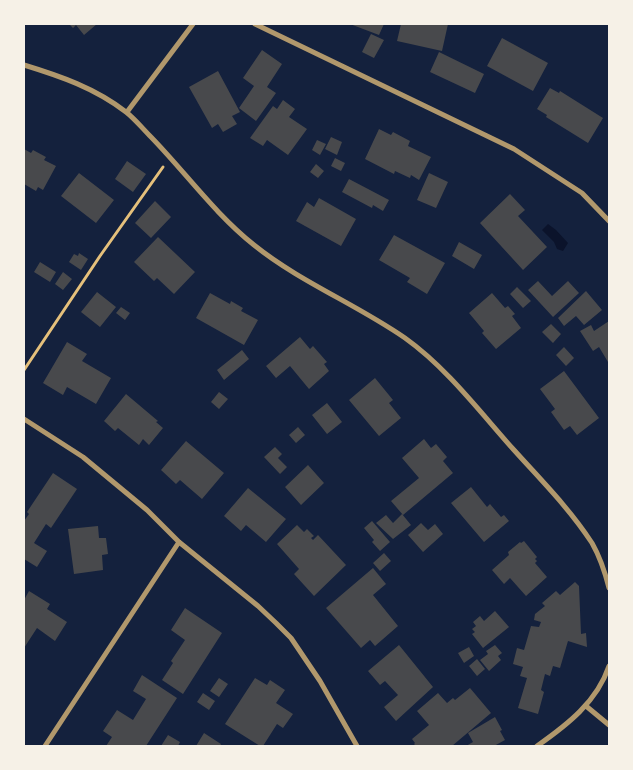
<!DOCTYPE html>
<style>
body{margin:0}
#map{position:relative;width:633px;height:770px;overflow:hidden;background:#14213d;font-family:"Fira Sans Condensed",sans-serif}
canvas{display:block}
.frame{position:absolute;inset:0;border:25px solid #f6f1e7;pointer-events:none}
</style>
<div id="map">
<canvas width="633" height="770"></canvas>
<div class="frame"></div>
</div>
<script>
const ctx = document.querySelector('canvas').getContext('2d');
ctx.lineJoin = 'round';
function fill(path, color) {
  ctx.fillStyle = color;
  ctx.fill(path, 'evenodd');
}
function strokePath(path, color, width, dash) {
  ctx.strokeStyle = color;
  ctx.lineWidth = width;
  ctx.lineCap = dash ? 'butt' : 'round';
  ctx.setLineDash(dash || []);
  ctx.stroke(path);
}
const water = new Path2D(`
 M548 224 556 230 568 243 563 251 557 249 554 242 542 230Z`);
const building = new Path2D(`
 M69 24H97L84 35 76 25 73 28Z
 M350 24H384L379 35Z
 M401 24H448L442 51 397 41Z
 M371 34 384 40 374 58 362 52Z
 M502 38 548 63 533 91 487 66Z
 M262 50 282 64 267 87 276 93 256 121 239 108 254 86 243 78Z
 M439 52 484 74 475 93 430 72Z
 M218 71 240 112 232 116 237 124 223 132 218 124 212 128 189 87Z
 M550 88 559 93 560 91 603 118 588 143 546 117 547 115 537 109Z
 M283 100 295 109 289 117 307 129 288 155 267 140 263 146 250 138 273 106 277 109Z
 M379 129 391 135 393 132 410 141 408 146 431 157 419 180 411 175 410 178 395 171 394 174 365 159Z
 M331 137 342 142 337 155 325 149Z
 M317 140 326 144 320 155 312 150Z
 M24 149 31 153 33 150 46 157 44 160 56 166 43 190 38 187 36 191 24 184Z
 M335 158 345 163 341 171 331 166Z
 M127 161 146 174 133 192 115 179Z
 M316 164 324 171 318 178 310 172Z
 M79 173 114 200 96 223 61 196Z
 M429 173 448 182 436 208 417 200Z
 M349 179 389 200 383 211 373 205 372 208 342 192Z
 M510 194 525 210 518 216 547 247 523 270 480 223Z
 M319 198 356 219 341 246 296 221 307 202 314 207Z
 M155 201 171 217 151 238 135 223Z
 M394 235 445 263 427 294 407 282 410 278 379 260Z
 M158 237 195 272 174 294 157 278 154 281 134 262Z
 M459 242 482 255 474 269 452 256Z
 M79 253 88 259 81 270 69 262 74 254 78 256Z
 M40 262 56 272 50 282 34 272Z
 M63 272 72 279 63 290 55 284Z
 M538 281 552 296 568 281 579 293 553 317 528 290Z
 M517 287 531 301 523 308 510 294Z
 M586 291 602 310 584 325 576 316 564 326 558 318Z
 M97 292 116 307 100 327 81 312Z
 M210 293 230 304 231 301 243 308 241 311 258 320 244 345 196 318Z
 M492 293 505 308 508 306 515 314 512 316 521 328 496 349 482 333 484 331 469 313Z
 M121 307 130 313 125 320 116 313Z
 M609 321V361L608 362 599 347 593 351 580 331 591 325 594 331Z
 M551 324 561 334 553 343 542 332Z
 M300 337 310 349 313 346 327 362 324 364 329 371 309 389 290 366 276 378 266 366Z
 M67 342 87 354 82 361 111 378 96 404 67 387 63 395 43 383Z
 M564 347 574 358 566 366 556 355Z
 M242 350 249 359 224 380 217 370Z
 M564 371 599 418 577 435 570 426 564 430 551 412 555 409 540 389Z
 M375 378 393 400 389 403 401 418 379 436 349 400Z
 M219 392 228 399 219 409 211 402Z
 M126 394 158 421 156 422 163 428 149 445 143 439 139 445 118 428 115 431 104 421Z
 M327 403 342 422 327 434 312 415Z
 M298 427 305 435 296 443 289 435Z
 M424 439 431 448 436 444 447 457 443 461 453 473 403 515 391 501 419 478 402 458Z
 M186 441 224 473 202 499 180 480 176 484 161 470Z
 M275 447 282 454 278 458 287 467 280 474 264 457Z
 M308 465 324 483 301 505 285 487Z
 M53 473 77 489 51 528 46 524 34 543 47 551 37 567 24 559V521L29 514 27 512Z
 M471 487 487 507 490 504 501 517 504 515 509 521 484 542 451 503Z
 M248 488 286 519 266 542 246 525 241 531 224 516Z
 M402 514 411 525 393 539 376 523 386 515 393 523Z
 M372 521 390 542 380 551 372 542 374 540 364 528Z
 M421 523 428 530 435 524 443 534 423 552 408 535Z
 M297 525 304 532 307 529 314 536 311 538 313 540 318 535 346 565 314 596 294 574 299 569 277 544Z
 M98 526 99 538H106L108 554 102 555 103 570 74 574 68 529Z
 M524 541 537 557 535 559 537 561 535 563 547 577 526 596 510 578 504 584 492 570 509 555 508 552 520 542 521 543Z
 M384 553 391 561 380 571 373 563Z
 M373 568 386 584 373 595 398 626 375 646 370 640 361 648 326 608Z
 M575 582 579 586 581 634 586 633 587 647 568 641 560 668 553 666 550 676 545 674 541 690 544 692 538 714 518 708 527 678 520 676 523 667 513 664 517 648 524 650 531 626 539 627 541 622 534 620 535 614 545 606 542 603 556 591 560 595Z
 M29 591 50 604 47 609 67 622 55 641 37 628 24 648V600Z
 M185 608 222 633 183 694 162 680 173 663 171 661 185 640 171 630Z
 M495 611 509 627 483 648 472 634 475 632 472 629 476 626 473 622 480 616 484 621Z
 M399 645 433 687 396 721 384 707 398 695 385 681 380 685 368 671Z
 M495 645 502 653 498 656 501 660 489 671 480 660 488 654 486 651Z
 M469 647 474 656 464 663 458 653Z
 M477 659 485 669 477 676 469 666Z
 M142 675 177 698 146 746H106L112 737 103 731 117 710 133 720 146 699 133 691Z
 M219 678 228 684 219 697 210 691Z
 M255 678 267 685 270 680 285 690 276 703 293 714 283 728 277 724 263 746H260L225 724Z
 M470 688 491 713 452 746H416L414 744 415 743 412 739 429 725 417 711 438 693 447 703 453 698 455 700Z
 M203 693 215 701 209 710 197 702Z
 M495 717 502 730 500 731 505 740 494 746H466L473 742 468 733Z
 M204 733 221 744 220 746H196Z
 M168 735 180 742 178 746H161Z`);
const path = new Path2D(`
 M24 370 100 256 163 167`);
const minor = new Path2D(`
 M255 24 514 149 582 193 609 221
 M24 65C60 76 95 88 126 112 135 119 143 129 151 137 186 173 215 214 254 245 300 282 356 304 405 338 447 368 480 412 514 450 541 480 570 509 592 543 600 557 605 572 609 588
 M127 112 193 24
 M24 419 83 457 147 510 179 542 258 606 276 623 291 638 320 681 357 746
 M586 706 609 725
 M45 746 179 542
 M537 746C567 725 597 702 609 666`);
fill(water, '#0b132b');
fill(building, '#48494c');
strokePath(path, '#e5c07b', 3);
strokePath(minor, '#b1986c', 5);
</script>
